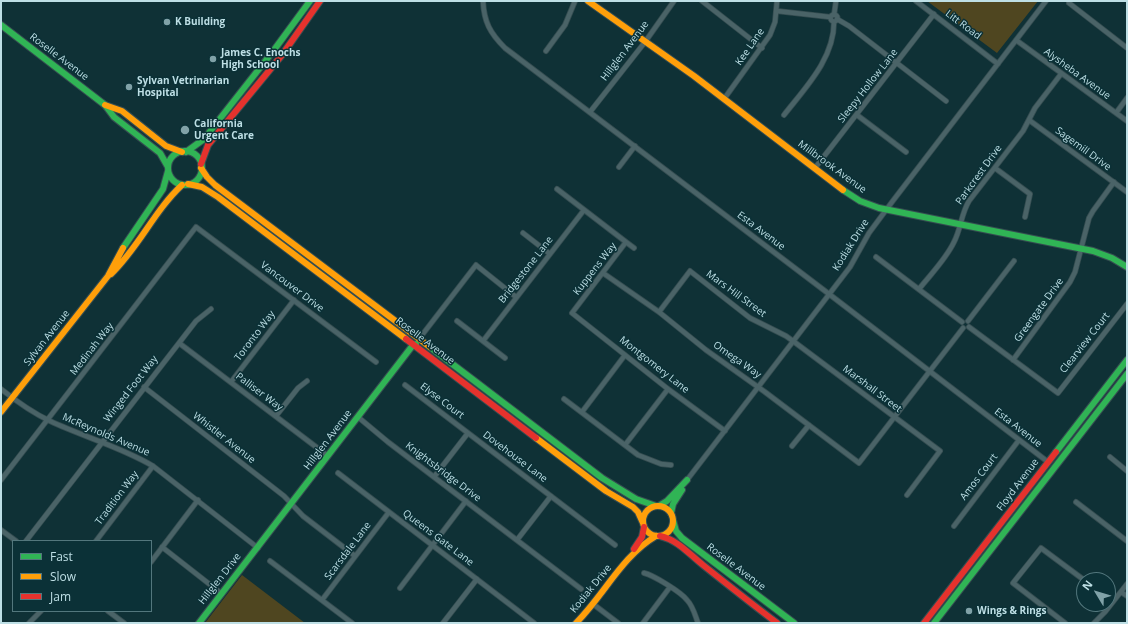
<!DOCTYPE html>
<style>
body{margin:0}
#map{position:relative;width:1128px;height:624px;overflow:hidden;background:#0f3136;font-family:"Open Sans",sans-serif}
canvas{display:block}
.frame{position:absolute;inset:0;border:2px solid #bedfe5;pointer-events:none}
.legend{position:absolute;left:12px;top:540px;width:140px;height:72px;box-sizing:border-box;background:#0b3137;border:1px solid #53777d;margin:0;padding:5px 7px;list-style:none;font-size:12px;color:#bedfe5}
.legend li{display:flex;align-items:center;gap:8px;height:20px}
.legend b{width:20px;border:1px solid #53777d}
.north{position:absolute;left:1076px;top:572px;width:40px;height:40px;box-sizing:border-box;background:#0b3137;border:1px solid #53777d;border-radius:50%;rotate:308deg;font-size:11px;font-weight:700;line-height:16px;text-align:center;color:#bedfe5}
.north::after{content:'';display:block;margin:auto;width:14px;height:18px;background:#81a2a8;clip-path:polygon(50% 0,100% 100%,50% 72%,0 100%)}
</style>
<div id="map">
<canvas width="1128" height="624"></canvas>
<div class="frame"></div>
<ul class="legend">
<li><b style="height:5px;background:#30b455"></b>Fast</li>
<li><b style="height:5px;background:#ff9f0a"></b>Slow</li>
<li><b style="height:5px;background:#e5322d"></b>Jam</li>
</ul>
<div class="north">N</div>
</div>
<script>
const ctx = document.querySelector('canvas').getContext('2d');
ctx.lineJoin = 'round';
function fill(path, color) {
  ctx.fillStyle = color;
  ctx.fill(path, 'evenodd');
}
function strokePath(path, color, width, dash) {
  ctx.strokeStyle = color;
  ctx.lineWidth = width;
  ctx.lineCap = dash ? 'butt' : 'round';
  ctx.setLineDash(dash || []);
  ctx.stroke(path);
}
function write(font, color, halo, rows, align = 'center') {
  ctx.font = font + ' "Open Sans",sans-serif';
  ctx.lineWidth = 3;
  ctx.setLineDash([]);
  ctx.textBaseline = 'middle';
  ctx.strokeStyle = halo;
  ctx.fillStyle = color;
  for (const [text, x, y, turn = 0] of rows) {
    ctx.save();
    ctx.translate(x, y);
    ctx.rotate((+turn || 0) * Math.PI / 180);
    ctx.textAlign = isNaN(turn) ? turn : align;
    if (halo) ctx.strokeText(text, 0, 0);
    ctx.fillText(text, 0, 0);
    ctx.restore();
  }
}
const green = new Path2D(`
 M927 1H1038L997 53Z
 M242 575 305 623H205Z`);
const street = new Path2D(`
 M483 1C484 22 490 33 505 48L829 294 1048 462
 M702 1 762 48
 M916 1 998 64
 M1069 3 1127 48
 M777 11 830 17
 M830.5 18a3.5 3.5 0 1 1 7 0a3.5 3.5 0 1 1-7 0Z
 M834 15 836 1
 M837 19 849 26 946 101
 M1016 40 1127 121
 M546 51 565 25 575 1
 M724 99 770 35 775 22 777 1
 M590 112 645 42 674 1
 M1116 113 1127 98
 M784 115C805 88 834 59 834 22
 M857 115 906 152
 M1029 120 1127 192
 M619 167 635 146
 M815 168 934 14
 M995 168 1030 194 1025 217
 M557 189 626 242
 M523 233 550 254
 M634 248 626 242 572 313 668 389 725 431
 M876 257 962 322
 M603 273 659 312 706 350 765 392 859 463 963 328
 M919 289C931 274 946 259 954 242 961 229 961 214 969 201L1023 131 1035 108 1061 74
 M659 312 690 271 750 318 786 336 793 341 940 451 907 495
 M457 321 505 358
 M968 321 1014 261
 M969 327 1058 393 1127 304
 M419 339 476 265 516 297
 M483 341 584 210
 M179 343 328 456
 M1013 360 1070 282 1075 272 1089 218 1093 211 1114 182
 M231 382 294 300
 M405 385 615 545
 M144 387 284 496 303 516 355 556
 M1 389C16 401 33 413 50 421 84 437 121 447 153 466L258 548
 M564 399 638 455 661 464 671 465
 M582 412 625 355
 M276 416 298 388 307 381
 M358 417 388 442 581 589
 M625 445 668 389
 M792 446 809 425
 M1110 457 1127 471
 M338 473 534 623
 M434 477 468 433
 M1 480 196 227 376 362
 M687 480 850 267 869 233 892 202 1046 1
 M1076 502 1127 541
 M954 526 1019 440
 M1 530 16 541
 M517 540 551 496
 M26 541 196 321 211 309
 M96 541 153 466
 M162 547 222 594
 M270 561 352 623
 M151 562 198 500
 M644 573C653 575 681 592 687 600 693 606 695 615 698 623
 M400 588 466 501
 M1121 592 1127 596
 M322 600 389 512
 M593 604 618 623
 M108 611 124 623
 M29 623 41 611
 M443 623 477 579
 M643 623 670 587
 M1065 623 1013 583 1041 548 1084 580
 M1094 623 1105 612 1127 584`);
const fast = new Path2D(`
 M1 25 105 105 114 117 160 153 168 167
 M168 168a17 17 0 1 1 34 0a17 17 0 1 1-34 0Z
 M186 152 204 139 274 50 310 1
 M843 190 860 201 879 208 1093 251 1112 258 1127 267
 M123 248 163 189 168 171
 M430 347 602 478 636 499 656 506
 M1056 452 1127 360
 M659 506 667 501 687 480
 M671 513 673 504 682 490
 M673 520 676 531 682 538 794 623
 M199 623 413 345 416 344
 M934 623 1127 374`);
const slow = new Path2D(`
 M588 1 694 76 843 190
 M105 105 122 111 166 146 182 152
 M201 168 207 177 215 185 430 347
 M188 184 202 187 218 197 406 339
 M111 274C139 247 154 211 182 185
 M1 412 108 276 123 248
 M536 438 606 491 633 507 638 512 643 523
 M643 521a15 15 0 1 1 30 0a15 15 0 1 1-30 0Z
 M576 623C604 595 622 556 656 536`);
const jam = new Path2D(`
 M201 164 208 145 282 55 320 1
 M406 339 536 438
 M660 536C678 540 689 554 703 565 728 585 752 604 777 623
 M634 549 642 537 644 527
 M924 623 1056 452`);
const markers = [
 [167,22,4,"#81a2a8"],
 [213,59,4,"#81a2a8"],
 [129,87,4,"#81a2a8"],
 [185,130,5,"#81a2a8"],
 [969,611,4,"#81a2a8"]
];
const poiNames = [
 ["K Building",175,22],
 ["James C. Enochs",221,53],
 ["High School",221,65],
 ["Sylvan Vetrinarian",137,81],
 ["Hospital",137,93],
 ["California",194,124],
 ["Urgent Care",194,136],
 ["Wings & Rings",977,611]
];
const streetNames = [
 ["Litt Road",963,25,37],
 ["Kee Lane",750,47,-55],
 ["Hillglen Avenue",625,51,-53],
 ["Roselle Avenue",59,57,37],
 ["Alysheba Avenue",1077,74,36],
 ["Sleepy Hollow Lane",868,86,-52],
 ["Sagemill Drive",1083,149,36],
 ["Millbrook Avenue",832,167,36],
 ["Parkcrest Drive",979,175,-54],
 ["Esta Avenue",761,231,37],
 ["Kodiak Drive",851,245,-58],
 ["Kuppens Way",595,269,-52],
 ["Bridgestone Lane",526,270,-52],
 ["Vancouver Drive",292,287,37],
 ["Mars Hill Street",736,294,36],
 ["Greengate Drive",1039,310,-54],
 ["Toronto Way",255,336,-53],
 ["Sylvan Avenue",47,338,-52],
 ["Roselle Avenue",425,341,37],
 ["Clearview Court",1085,343,-52],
 ["Medinah Way",92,349,-52],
 ["Omega Way",737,360,35],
 ["Montgomery Lane",654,365,38],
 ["Winged Foot Way",131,389,-52],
 ["Marshall Street",872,389,37],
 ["Palliser Way",259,392,37],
 ["Elyse Court",442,401,37],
 ["Esta Avenue",1018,428,38],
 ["McReynolds Avenue",106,435,23],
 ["Whistler Avenue",224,438,38],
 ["Hillglen Avenue",328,440,-53],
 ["Dovehouse Lane",515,457,37],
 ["Knightsbridge Drive",443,472,37],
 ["Amos Court",979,477,-53],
 ["Floyd Avenue",1018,485,-53],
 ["Tradition Way",117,498,-53],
 ["Queens Gate Lane",438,538,37],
 ["Scarsdale Lane",348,551,-53],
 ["Roselle Avenue",736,567,37],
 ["Hillglen Drive",220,579,-52],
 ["Kodiak Drive",591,589,-51]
];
fill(green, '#4f4620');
strokePath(street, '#354d51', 6);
strokePath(fast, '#354d51', 8);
strokePath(slow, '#354d51', 8);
strokePath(jam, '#354d51', 8);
strokePath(street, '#4a6367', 4.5);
strokePath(fast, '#30b455', 6);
strokePath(slow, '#ff9f0a', 6);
strokePath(jam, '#e5322d', 6);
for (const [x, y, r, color] of markers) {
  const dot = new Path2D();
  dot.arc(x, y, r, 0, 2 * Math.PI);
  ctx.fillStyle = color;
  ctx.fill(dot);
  strokePath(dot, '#0b3137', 1.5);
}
write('bold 10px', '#bedfe5', '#0b3137', poiNames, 'left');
write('10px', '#bedfe5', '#0b3137', streetNames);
</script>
